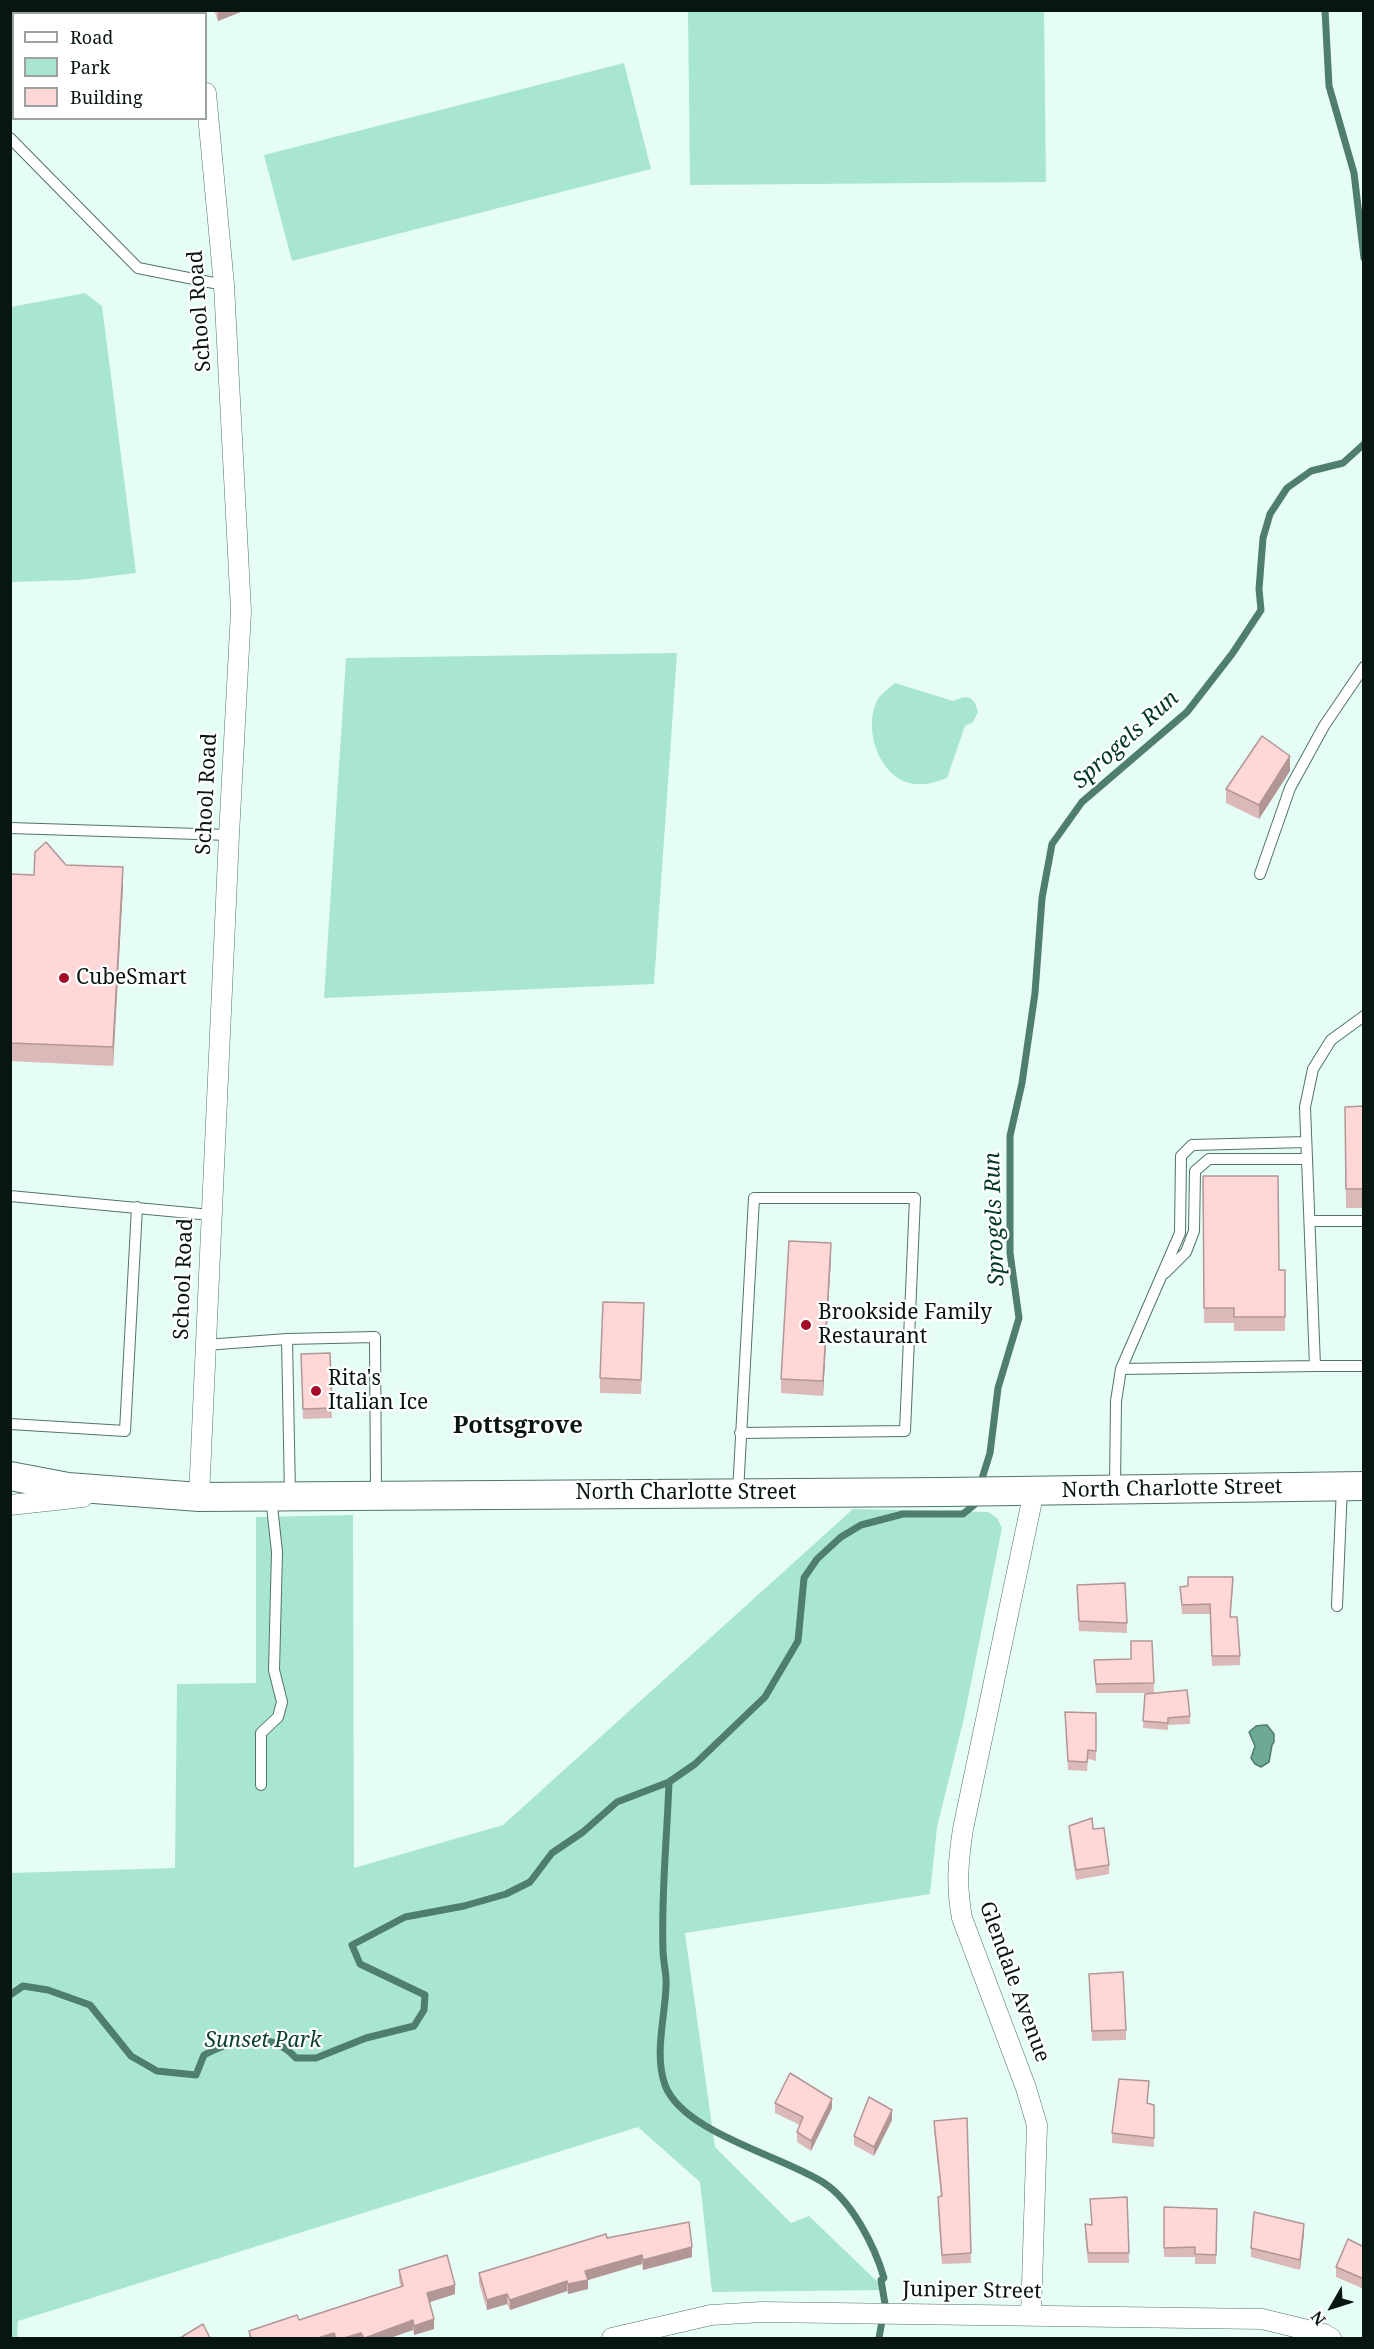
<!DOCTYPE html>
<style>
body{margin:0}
#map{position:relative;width:1374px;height:2349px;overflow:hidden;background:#e6fdf5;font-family:"Noto Serif",serif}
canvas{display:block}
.frame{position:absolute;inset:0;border:12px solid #081611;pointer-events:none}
.legend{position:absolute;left:12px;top:12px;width:195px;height:108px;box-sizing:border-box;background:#fff;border:2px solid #9ca2a0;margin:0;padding:8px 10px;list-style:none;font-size:18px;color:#081611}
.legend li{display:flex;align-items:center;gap:12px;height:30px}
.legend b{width:30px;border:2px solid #9ca2a0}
.north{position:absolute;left:1302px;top:2277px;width:60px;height:60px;-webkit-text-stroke:4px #fff;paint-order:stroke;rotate:231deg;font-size:16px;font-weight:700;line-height:24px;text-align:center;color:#081611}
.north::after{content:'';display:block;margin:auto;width:21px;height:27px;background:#081611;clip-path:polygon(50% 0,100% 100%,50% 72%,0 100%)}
</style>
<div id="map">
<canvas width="1374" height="2349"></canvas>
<div class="frame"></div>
<ul class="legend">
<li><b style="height:8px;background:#fff"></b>Road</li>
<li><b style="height:16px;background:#a9e6d1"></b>Park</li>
<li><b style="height:16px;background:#fed7d6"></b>Building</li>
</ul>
<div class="north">N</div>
</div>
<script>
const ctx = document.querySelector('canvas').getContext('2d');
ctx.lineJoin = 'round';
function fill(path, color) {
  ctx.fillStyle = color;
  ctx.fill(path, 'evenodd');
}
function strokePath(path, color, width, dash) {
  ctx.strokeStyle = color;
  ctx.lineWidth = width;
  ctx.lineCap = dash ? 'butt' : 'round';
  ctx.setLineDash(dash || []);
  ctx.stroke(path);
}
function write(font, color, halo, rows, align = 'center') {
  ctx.font = font + ' "Noto Serif",serif';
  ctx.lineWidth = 4.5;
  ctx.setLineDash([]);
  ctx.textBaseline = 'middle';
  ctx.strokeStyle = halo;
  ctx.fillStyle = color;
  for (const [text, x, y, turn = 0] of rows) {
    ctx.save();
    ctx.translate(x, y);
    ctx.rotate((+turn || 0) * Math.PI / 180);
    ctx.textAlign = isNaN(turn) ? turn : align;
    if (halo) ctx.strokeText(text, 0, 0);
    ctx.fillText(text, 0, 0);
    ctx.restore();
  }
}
const green = new Path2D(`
 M688 11H1044L1046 182 690 185Z
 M624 63 651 169 292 261 264 155Z
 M85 293 102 306 136 573 78 580 11 582V307Z
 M677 653 654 984 324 998 346 658Z
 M895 683 953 701C968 694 974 696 978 712L973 722 965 726 947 778C936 782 927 785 915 784 879 780 862 728 878 699 882 693 890 688 895 683Z
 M853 1509 988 1512 997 1518 1002 1528 964 1718 937 1827 930 1894 685 1933 715 2147 791 2223 809 2216 886 2290 712 2292 700 2182 638 2127 18 2321 17 2338H11L10 1873 175 1868 177 1684 256 1683V1517L353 1515 354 1868 503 1825Z`);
const water = new Path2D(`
 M1264 1725H1267L1274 1734V1742L1272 1745 1269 1762 1261 1767 1255 1764 1251 1758 1255 1746 1249 1732 1256 1726Z`);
const stream = new Path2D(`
 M1325 10 1329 86 1354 173 1364 258
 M980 1485 990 1453 998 1388 1019 1318 1010 1253V1136L1022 1083 1035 993 1042 898 1052 844 1082 802 1187 712 1232 654 1261 610 1259 589 1263 538 1270 514 1287 488 1311 471 1343 463 1364 444
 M669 1782C667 1838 661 1895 663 1950 663 1962 667 1974 666 1986 665 2018 654 2054 665 2085 683 2133 783 2156 824 2183 852 2201 875 2247 884 2278L881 2280 885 2304 879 2338
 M10 1995 23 1986 48 1990 90 2005 131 2056 157 2071 196 2075 204 2055C235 2039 269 2029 296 2058H316L366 2038 414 2026 424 2010 425 1995 360 1964 352 1945 405 1917 464 1906 506 1894 530 1882 552 1853 583 1832 617 1802 669 1782 695 1764 765 1697 798 1641 804 1578 817 1559 841 1537 861 1525 903 1514H963L974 1505 976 1498`);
const service = new Path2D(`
 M10 138 138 268 224 285
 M10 828 229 835
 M1260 874 1290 788 1324 726 1364 667
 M10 1196 211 1215
 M1310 1221H1364
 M1165 1273 1186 1252 1194 1231 1195 1171 1209 1159H1307
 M287 1339 290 1494
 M205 1345 287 1339 375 1337 376 1493
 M1315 1366H1364
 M1121 1369 1180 1233 1181 1156 1192 1145 1306 1142
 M10 1424 125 1431 137 1207
 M1115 1488 1116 1401 1121 1369 1315 1366 1305 1107 1313 1069 1331 1040 1364 1016
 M738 1492 754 1198H915L905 1431 740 1433
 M1337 1606 1342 1486
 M261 1785V1733L278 1717 282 1702 274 1670 277 1552 271 1497`);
const minor = new Path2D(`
 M187 10 188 14
 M199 1497 229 835 241 611 224 285 206 93
 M10 1505 83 1497
 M1031 2315 1037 2125 1026 2088 962 1918C956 1885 958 1862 963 1829L1034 1491
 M612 2338 711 2315 762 2312 1262 2319 1324 2334 1331 2338`);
const secondary = new Path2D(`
 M10 1476 68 1487 199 1497 945 1492 1364 1486`);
const wall = new Path2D(`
 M214 10H246L218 21Z
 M1290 771 1259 819 1226 803V789Z
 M66 865 123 886 113 1066 10 1061V874L34 875Z
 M1364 1106V1208H1346L1345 1107Z
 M1203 1176 1279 1270H1285V1331H1234V1323H1204Z
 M831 1257 823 1396 781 1393V1379Z
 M644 1318 641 1394 600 1393V1378Z
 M330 1353 332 1418 303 1419 301 1354Z
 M1077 1585 1127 1623V1633L1079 1631Z
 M1180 1587H1233L1230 1617 1240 1656V1665L1212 1666 1210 1614H1182Z
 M1152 1641 1154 1693H1096L1094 1660 1131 1659Z
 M1145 1694 1190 1716V1724L1168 1725V1730L1143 1728Z
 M1065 1712 1096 1713V1761L1088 1759 1087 1771 1068 1770Z
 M1069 1826 1093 1829 1109 1865V1874L1076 1880 1069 1835Z
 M1089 1974 1126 2030V2040L1092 2041Z
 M775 2103 832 2108 811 2151 797 2142V2132L800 2125 775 2113Z
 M1148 2103 1154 2105V2147L1112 2143V2133Z
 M967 2118 971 2263 942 2264 938 2207V2197H941L934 2130V2121Z
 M892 2120 874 2156 854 2145V2136Z
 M1127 2197 1129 2263H1088L1085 2234V2224L1092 2225 1090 2199Z
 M1164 2207 1217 2209 1216 2264H1195V2257H1164Z
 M1304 2233 1300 2270 1251 2257V2248Z
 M607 2238 692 2257 643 2270 642 2264 588 2280V2289L568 2294 567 2291 510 2310 507 2304 487 2310 479 2283V2273Z
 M1364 2247V2289L1336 2277V2267Z
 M399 2270 455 2294 430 2302 434 2329 414 2335 413 2330 390 2338H249V2331L299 2320 401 2287 399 2280Z`);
const shadedWall = new Path2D(`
 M218 10H246L218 21Z
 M1290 756V771L1259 819V805Z
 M123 867V886L113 1066V1047Z
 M831 1243V1257L823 1396V1381Z
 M832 2099V2108L811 2151V2141Z
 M892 2110V2120L874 2156V2147Z
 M1304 2224V2233L1300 2270V2260Z
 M692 2247V2257L643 2270V2260Z
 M642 2255V2264L588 2280V2289L568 2294V2284L585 2271Z
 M567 2281V2291L510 2310V2300Z
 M455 2285V2294L427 2303V2293Z
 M507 2294V2304L487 2310V2300Z
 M434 2319V2329L414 2335V2326Z
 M413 2320V2330L390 2338H365Z
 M334 2333V2338H318Z
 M361 2333V2338H344Z`);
const building = new Path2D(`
 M1262 736 1290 756 1259 805 1226 789Z
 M46 842 66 865 123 867 113 1047 10 1043V874L34 875 35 852Z
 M1364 1106V1189H1346L1345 1107Z
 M1203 1176H1278L1279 1270H1285V1317H1234V1308H1204Z
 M789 1241 831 1243 823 1381 781 1379Z
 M603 1302 644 1303 641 1380 600 1378Z
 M330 1353 332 1408 303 1409 301 1354Z
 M1188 1577H1233L1230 1617H1237L1240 1656H1212L1210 1604 1182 1605 1180 1587 1188 1586Z
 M1125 1583 1127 1623 1079 1621 1077 1585Z
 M1131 1641H1152L1154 1683 1096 1684 1094 1660 1131 1659Z
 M1187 1690 1190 1716 1168 1718V1723L1143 1721 1145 1694Z
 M1065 1712 1096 1713V1751L1088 1750 1087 1762 1068 1761Z
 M1092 1818 1093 1829 1104 1828 1109 1865 1076 1870 1069 1826Z
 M1123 1972 1126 2030 1092 2031 1089 1974Z
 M790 2073 832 2099 811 2141 797 2132 803 2117 775 2103Z
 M1119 2079 1149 2081 1147 2103 1154 2105V2138L1112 2133Z
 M869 2097 892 2110 874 2147 854 2136Z
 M967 2118 971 2253 942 2255 938 2197 942 2196 934 2121Z
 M1127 2197 1129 2253H1088L1085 2224 1092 2225 1090 2199Z
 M1164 2207 1217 2209 1216 2255 1195 2254V2247L1164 2248Z
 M1254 2212 1304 2224 1300 2260 1251 2248Z
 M689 2222 692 2247 643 2260 642 2255 585 2271 588 2280 568 2284 567 2281 510 2300 507 2294 487 2300 479 2273 606 2234 607 2238Z
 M1348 2239 1364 2247V2279L1336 2267Z
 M447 2255 455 2285 427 2293 434 2319 414 2326 413 2320 365 2338H364L361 2333 344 2338H336L334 2333 318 2338H251L249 2331 297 2315 299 2320 403 2286 399 2270Z
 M203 2324 210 2338H180Z`);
const markers = [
 [64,978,6,"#a60b2a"],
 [806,1325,6,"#a60b2a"],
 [316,1391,6,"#a60b2a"]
];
const streetNames = [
 ["School Road",200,311,-94],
 ["School Road",207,794,-87],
 ["School Road",184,1279,-88],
 ["North Charlotte Street",1172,1489,-1],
 ["North Charlotte Street",686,1493],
 ["Glendale Avenue",1014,1982,70],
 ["Juniper Street",972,2291,1]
];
const poiNames = [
 ["CubeSmart",76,978],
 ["Brookside Family",818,1313],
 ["Restaurant",818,1337],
 ["Rita's",328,1379],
 ["Italian Ice",328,1403]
];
const parkNames = [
 ["Sunset Park",263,2041]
];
const waterNames = [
 ["Sprogels Run",1126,740,-42],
 ["Sprogels Run",995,1219,-92]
];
const quarterNames = [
 ["Pottsgrove",518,1426]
];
fill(green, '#a9e6d1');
fill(water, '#6ea996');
strokePath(water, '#4f7d6e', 1.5);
strokePath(stream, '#4f7d6e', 7);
strokePath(service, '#517468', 12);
strokePath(minor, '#517468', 21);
strokePath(secondary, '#517468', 30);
strokePath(service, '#fff', 10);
strokePath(minor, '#fff', 20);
strokePath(secondary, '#fff', 28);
fill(wall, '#dab9b8');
fill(shadedWall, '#b29696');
fill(building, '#fed7d6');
strokePath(building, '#b29696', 1.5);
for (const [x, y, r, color] of markers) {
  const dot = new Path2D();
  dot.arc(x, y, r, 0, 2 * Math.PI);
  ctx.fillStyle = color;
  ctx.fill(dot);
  strokePath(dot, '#fff', 2);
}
write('21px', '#081611', '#fff', streetNames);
write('21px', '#081611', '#fff', poiNames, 'left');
write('italic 21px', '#0b4033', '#fff', parkNames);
write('italic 22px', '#003629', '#fff', waterNames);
write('bold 24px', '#081611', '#fff', quarterNames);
</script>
